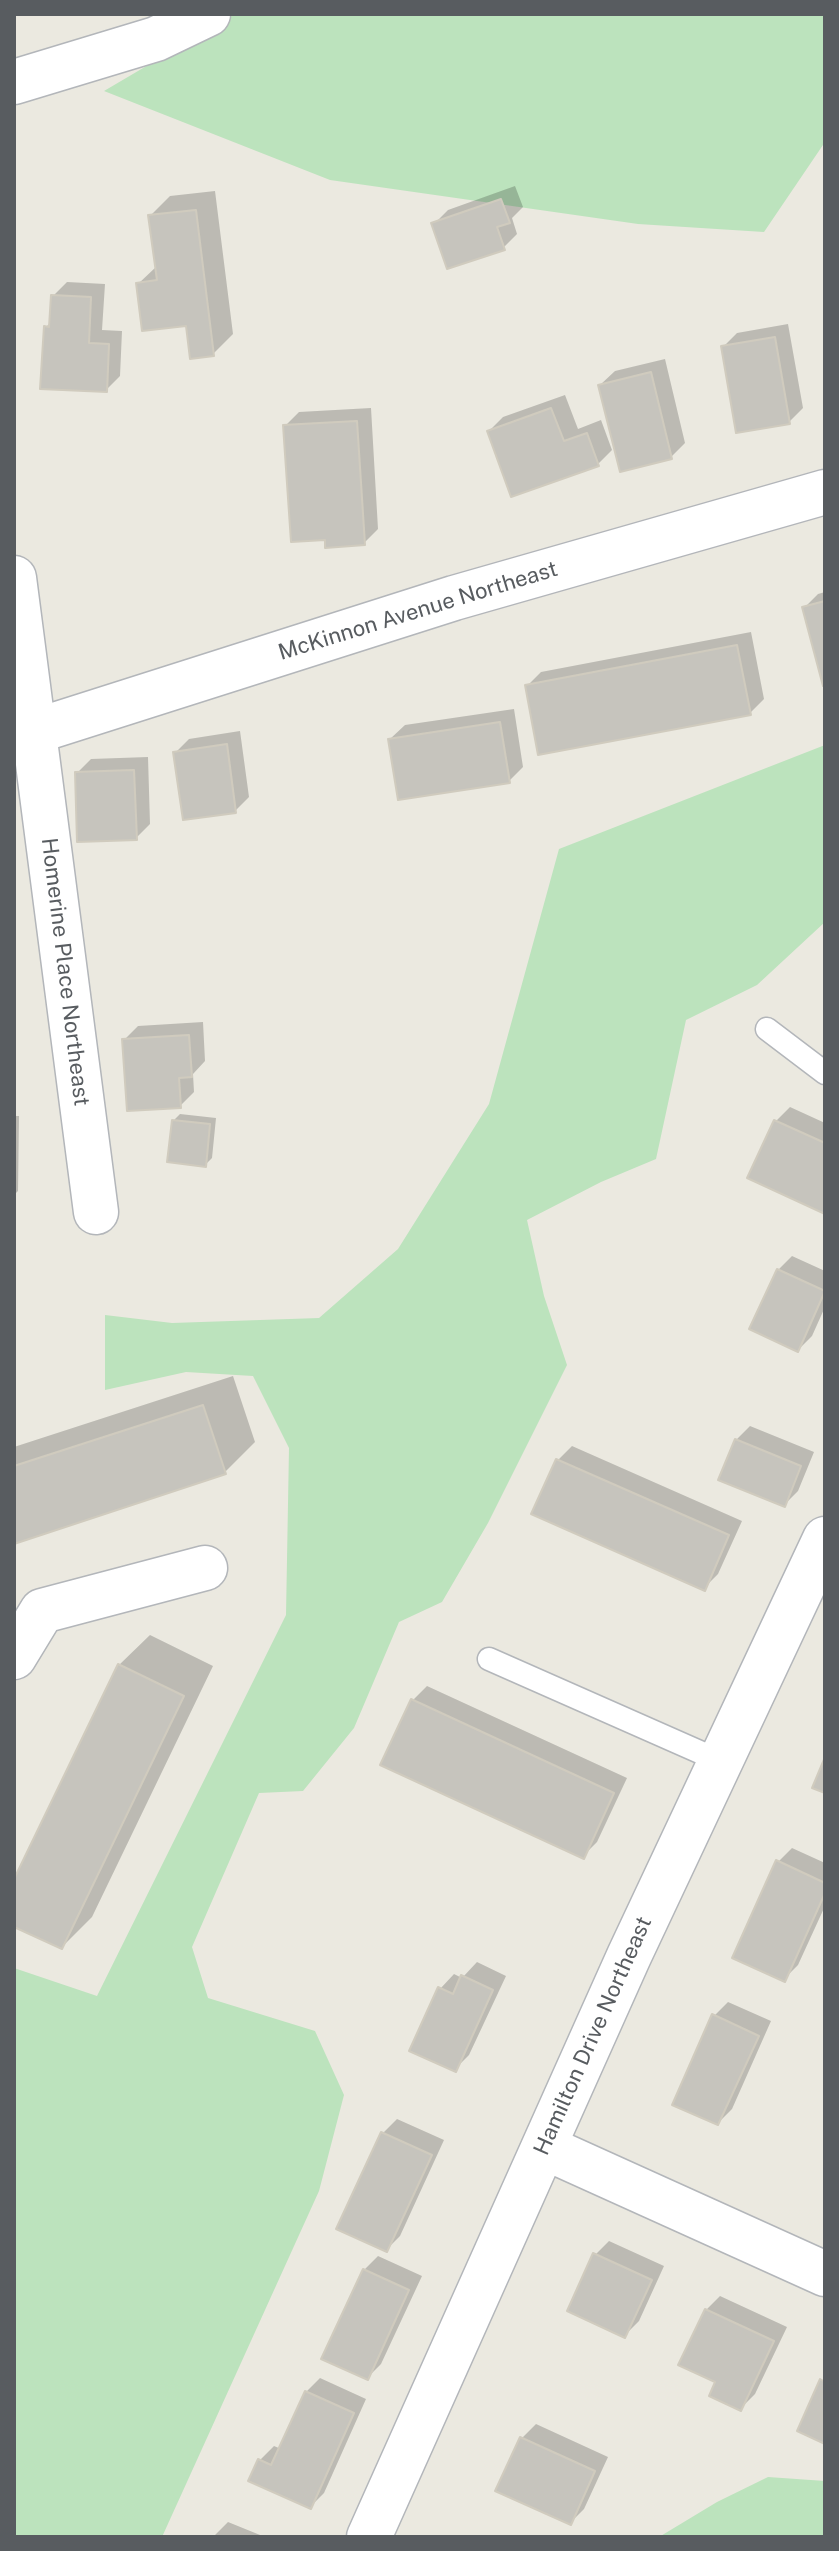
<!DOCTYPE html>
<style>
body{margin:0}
#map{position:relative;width:839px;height:2551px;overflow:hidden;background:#ebe9e0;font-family:"Public Sans",sans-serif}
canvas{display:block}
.frame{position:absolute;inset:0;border:16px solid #585c60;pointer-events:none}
</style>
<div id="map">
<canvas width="839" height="2551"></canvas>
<div class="frame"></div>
</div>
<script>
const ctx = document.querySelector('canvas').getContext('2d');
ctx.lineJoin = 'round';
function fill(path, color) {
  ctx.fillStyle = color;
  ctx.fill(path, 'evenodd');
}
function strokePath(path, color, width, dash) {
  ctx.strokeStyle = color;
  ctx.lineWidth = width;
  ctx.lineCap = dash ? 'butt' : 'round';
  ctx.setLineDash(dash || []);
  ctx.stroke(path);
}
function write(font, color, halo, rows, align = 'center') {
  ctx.font = font + ' "Public Sans",sans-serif';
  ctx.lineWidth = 8;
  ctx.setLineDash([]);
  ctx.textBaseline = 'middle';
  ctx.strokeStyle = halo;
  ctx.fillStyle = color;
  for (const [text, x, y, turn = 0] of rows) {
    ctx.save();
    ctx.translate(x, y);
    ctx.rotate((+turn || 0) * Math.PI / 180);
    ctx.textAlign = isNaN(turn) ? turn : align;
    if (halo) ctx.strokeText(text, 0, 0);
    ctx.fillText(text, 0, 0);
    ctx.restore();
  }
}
const green = new Path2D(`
 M235 14H825V142L764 232 638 224 330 180 104 91Z
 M825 745V922L757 985 686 1020 656 1159 601 1182 527 1220 544 1296 567 1365 488 1523 442 1602 399 1622 354 1728 303 1791 259 1793 192 1947 208 1998 315 2031 344 2095 319 2191 162 2537H14V1968L97 1996 286 1615 289 1448 253 1376 186 1372 105 1390V1315L172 1323 319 1318 398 1249 489 1104 559 849Z
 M768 2477 825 2481V2537H659L717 2502Z`);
const shadow = new Path2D(`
 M515 186 523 207 512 218 517 234 503 248 434 224 448 210Z
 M215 191 233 334 213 354 187 323 138 284 157 266 150 216 170 196Z
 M67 282 105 284 102 330 122 331 120 376 106 390 46 327 52 321 53 296Z
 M788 324 803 408 789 422 723 347 737 333Z
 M665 359 685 443 671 457 600 385 615 371Z
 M565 395 578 429 601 420 612 450 598 464 489 431 503 417Z
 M371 408 378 529 364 543 326 538 285 426 299 412Z
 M825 592V683L804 608 818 594Z
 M751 632 764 699 750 713 527 686 541 672Z
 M514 709 523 767 509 781 390 739 405 725Z
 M240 731 249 797 235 811 175 753 189 739Z
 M148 757 150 824 136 838 77 773 91 759Z
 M203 1022 205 1061 193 1074 194 1092 180 1106 124 1040 138 1026Z
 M790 1107 825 1123V1212L776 1121Z
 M180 1114 216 1118 212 1158 205 1165 173 1121Z
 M14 1116H19L18 1191 14 1195Z
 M792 1256 825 1271V1307L812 1336 798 1350 778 1270Z
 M233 1376 255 1442 225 1472 14 1541V1447Z
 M750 1426 814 1452 798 1491 784 1505 736 1440Z
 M572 1446 742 1521 718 1574 704 1588 558 1460Z
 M150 1635 213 1666 92 1917 62 1947 14 1924V1884L119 1665Z
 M427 1686 627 1778 597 1842 583 1856 413 1700Z
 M792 1848 825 1863V1906L798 1965 784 1979 778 1862Z
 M477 1962 506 1976 469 2055 455 2069 440 1989 454 1974 462 1978Z
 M728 2002 771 2021 732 2109 718 2123 714 2016Z
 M397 2119 444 2140 400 2236 386 2250 383 2133Z
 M609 2241 664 2266 639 2321 625 2335 595 2255Z
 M378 2256 422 2276 381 2364 367 2378 364 2270Z
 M720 2296 787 2327 755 2394 741 2408 718 2381 706 2310Z
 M320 2378 366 2399 324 2493 310 2507 260 2460 274 2446 281 2449 306 2392Z
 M536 2424 608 2457 584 2509 570 2523 522 2438Z
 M228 2522 265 2537H213Z`);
const building = new Path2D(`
 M501 199 510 223 497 227 505 250 447 269 431 223Z
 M196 210 214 356 190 359 186 326 142 331 136 283 157 280 148 215Z
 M51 295 91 297 89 343 109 344 107 392 40 389 44 326 49 327Z
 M775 337 790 424 736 433 721 346Z
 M651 372 672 459 620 472 598 385Z
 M551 408 564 441 587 433 599 466 511 497 487 431Z
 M357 421 365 545 325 548V540L291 542 283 425Z
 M825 601V685L823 686 802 607Z
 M737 645 751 715 538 755 525 685Z
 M500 722 510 783 398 800 388 739Z
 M227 744 236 813 183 820 173 752Z
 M134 770 137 840 77 842 75 772Z
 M189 1035 192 1077 179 1078 181 1108 127 1111 122 1039Z
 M172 1120 210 1124 206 1167 167 1162Z
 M774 1120 825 1143V1214L747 1178Z
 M777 1269 825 1291 798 1352 749 1329Z
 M203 1405 226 1474 14 1544V1466Z
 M735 1439 801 1466 785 1507 718 1480Z
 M556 1459 729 1535 705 1591 531 1514Z
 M118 1664 184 1696 62 1949 14 1927V1879Z
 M411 1699 614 1793 584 1859 380 1765Z
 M825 1757V1793L812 1788Z
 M776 1860 825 1883V1893L785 1982 732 1958Z
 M461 1975 493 1990 456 2072 409 2051 438 1987 453 1994Z
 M712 2014 759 2036 718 2125 672 2105Z
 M381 2132 432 2155 387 2252 336 2229Z
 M593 2253 652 2280 625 2338 567 2311Z
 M363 2269 409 2290 368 2380 321 2359Z
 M705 2309 774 2341 741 2411 709 2396 715 2382 678 2365Z
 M820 2379 825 2382V2444L797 2431Z
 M305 2391 354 2413 311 2509 248 2481 258 2459 271 2465Z
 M520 2437 595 2471 571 2525 495 2491Z`);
const lane = new Path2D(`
 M767 1029 825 1073
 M489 1659 720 1761`);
const street = new Path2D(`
 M14 82 156 39 208 14
 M14 578 96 1212
 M14 738 454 598 825 492
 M14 1657 42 1611 205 1568
 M544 2147 825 2274
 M369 2537 629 1956 825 1539`);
const streetNames = [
 ["McKinnon Avenue Northeast",418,611,-17],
 ["Homerine Place Northeast",65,972,83],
 ["Hamilton Drive Northeast",593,2036,-66]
];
fill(green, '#bce3bd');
fill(shadow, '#0003');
fill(building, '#c6c4bd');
strokePath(building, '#d0cbbe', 2);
strokePath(lane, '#b3b6ba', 25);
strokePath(street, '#b3b6ba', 47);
strokePath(lane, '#fff', 22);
strokePath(street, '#fff', 44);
write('22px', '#585c60', '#fff', streetNames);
</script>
